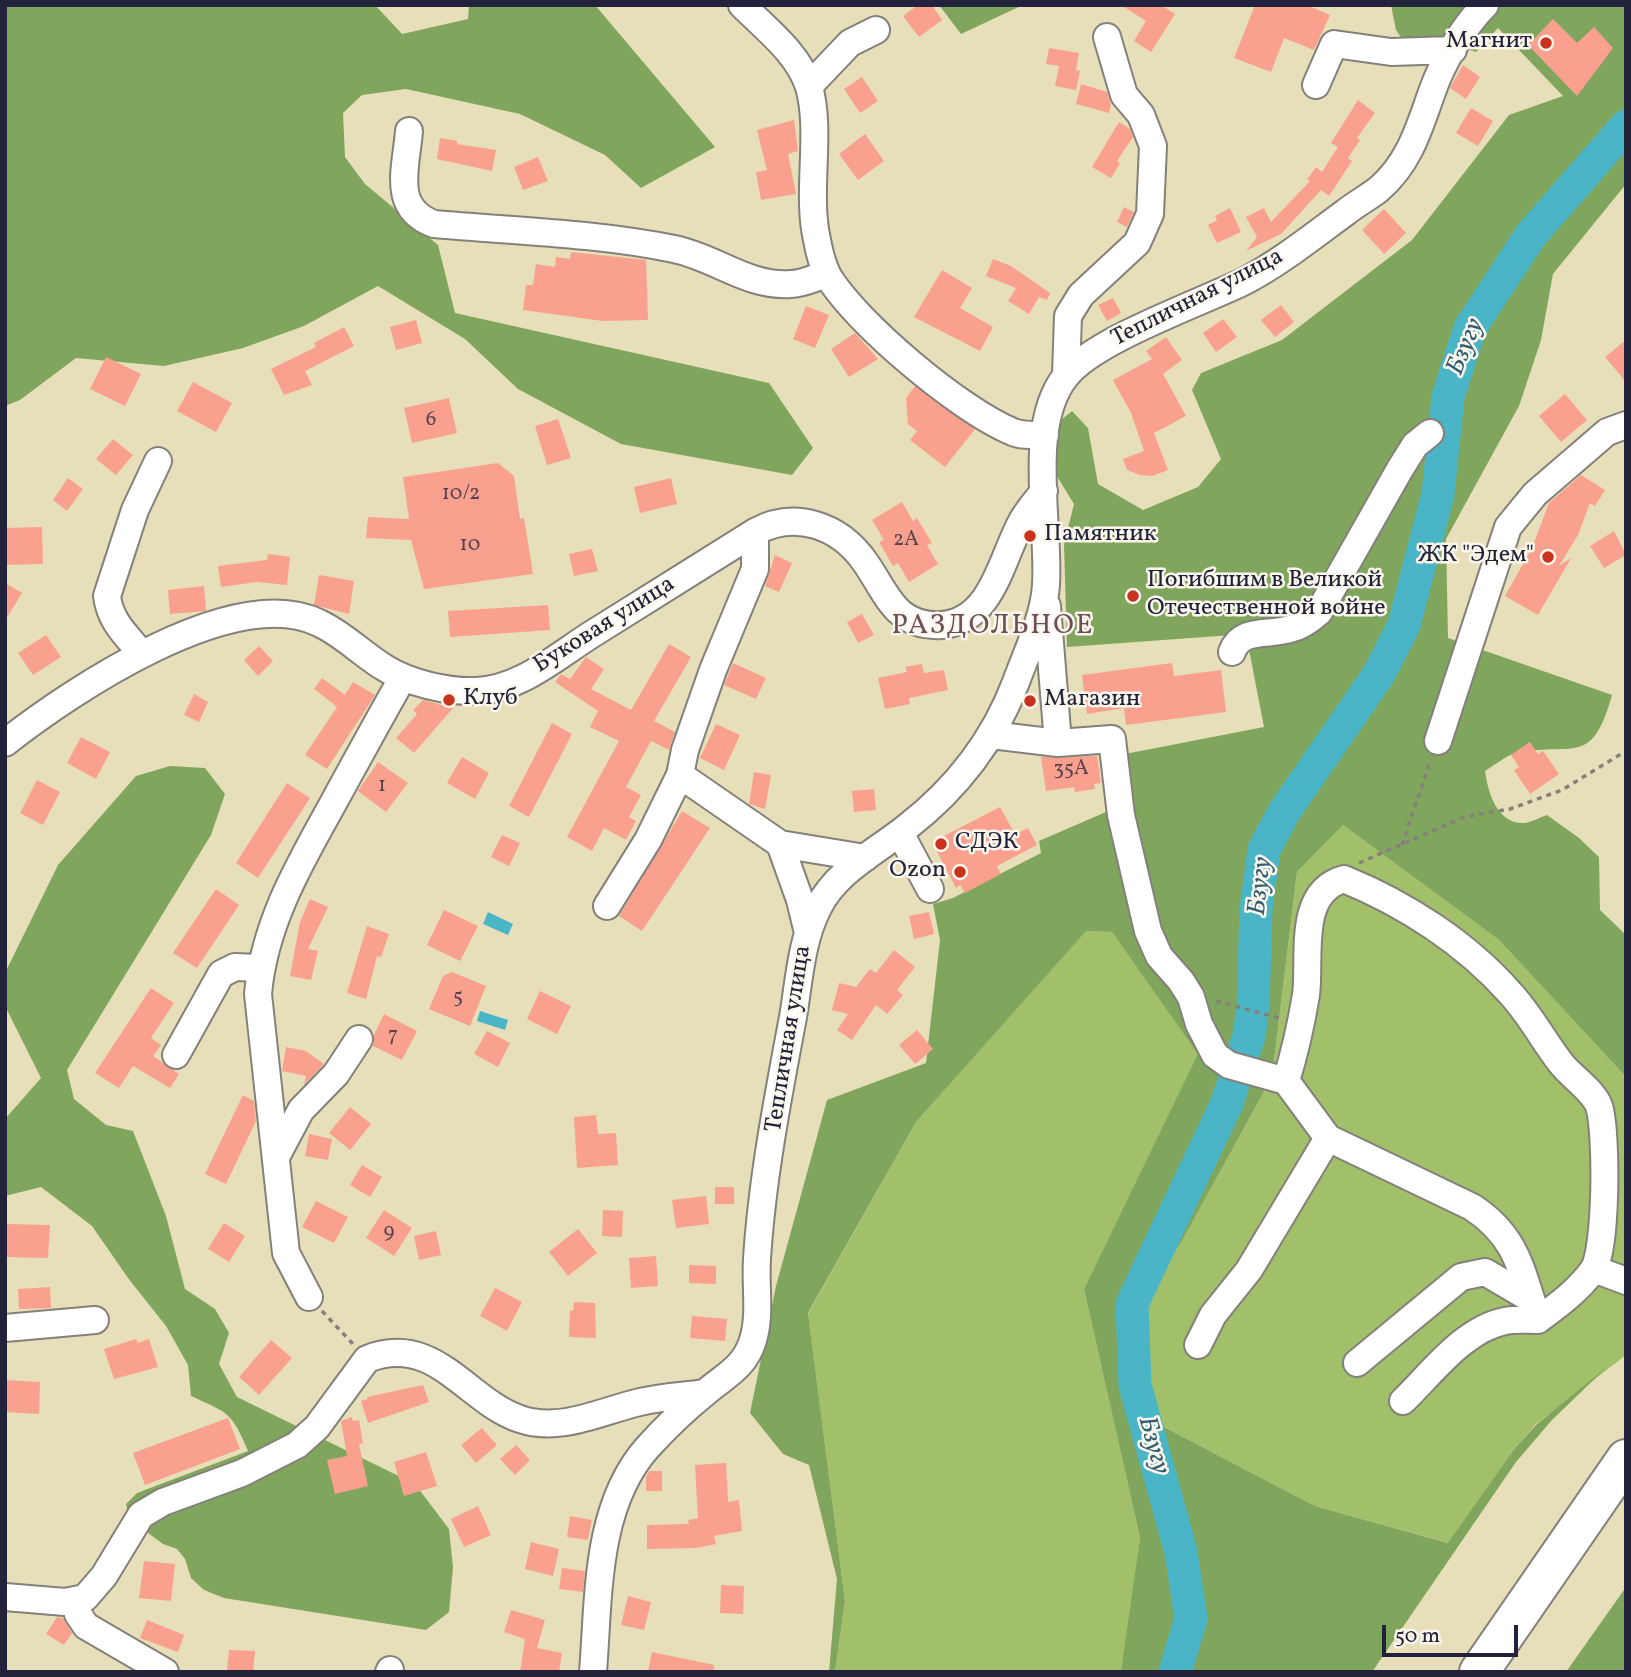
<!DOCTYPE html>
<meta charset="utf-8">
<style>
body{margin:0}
#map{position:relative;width:1631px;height:1677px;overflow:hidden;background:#e7dfb9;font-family:Vollkorn,serif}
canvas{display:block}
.frame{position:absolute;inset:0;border:7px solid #22223b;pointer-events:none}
.scale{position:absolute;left:1382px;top:1625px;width:136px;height:32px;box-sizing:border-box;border:4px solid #22223b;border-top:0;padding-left:9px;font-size:21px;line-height:24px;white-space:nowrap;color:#22223b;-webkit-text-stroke:5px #fbf7ec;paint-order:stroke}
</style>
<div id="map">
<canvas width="1631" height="1677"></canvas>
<div class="frame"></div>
<div class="scale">50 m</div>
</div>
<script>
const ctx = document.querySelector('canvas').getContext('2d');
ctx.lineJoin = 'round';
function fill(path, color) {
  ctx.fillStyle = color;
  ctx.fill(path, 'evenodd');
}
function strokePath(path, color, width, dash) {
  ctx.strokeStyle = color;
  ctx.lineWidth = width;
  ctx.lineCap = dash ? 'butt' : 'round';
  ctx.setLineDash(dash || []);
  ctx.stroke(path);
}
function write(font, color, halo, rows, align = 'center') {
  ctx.font = font + ' Vollkorn,serif';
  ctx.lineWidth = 5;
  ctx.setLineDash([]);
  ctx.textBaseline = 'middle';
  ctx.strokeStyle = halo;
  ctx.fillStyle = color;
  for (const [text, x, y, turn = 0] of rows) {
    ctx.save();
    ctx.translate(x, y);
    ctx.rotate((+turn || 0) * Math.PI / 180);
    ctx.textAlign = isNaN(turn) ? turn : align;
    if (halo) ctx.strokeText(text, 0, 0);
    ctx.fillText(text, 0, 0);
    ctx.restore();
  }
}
const green = new Path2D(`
 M1343 825 1499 940 1626 1077V1355L1536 1424 1515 1448 1449 1543 1315 1506 1143 1416 1124 1331 1182 1241 1272 1077 1297 872Z
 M1085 931 1112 932 1199 1054 1084 1289 1140 1538 1124 1663 1121 1672H835L845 1601 808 1314 916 1122Z`);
const forest = new Path2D(`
 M5 5H375L402 34 468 19 469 5H595L715 147 641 188 605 155 520 114 406 89 362 95 343 113 345 157 365 184 438 245 455 313 769 383 813 448 792 475 621 444 518 389 465 339 378 286 304 326 243 348 164 366 76 358 20 400 5 406Z
 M939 5H1023L961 34Z
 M1391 5H1626V184L1553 274 1541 340 1519 406 1446 539 1448 638 1612 695C1592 766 1576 743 1519 752 1508 754 1495 765 1485 771 1488 792 1497 825 1525 823 1532 822 1540 817 1547 815L1579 838 1599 857 1600 910 1626 935V1077L1499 940 1343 825 1297 872 1272 1077 1182 1241 1124 1331 1143 1416 1315 1506 1448 1543 1515 1448 1537 1424 1608 1366 1552 1420 1516 1462 1372 1672H1121L1140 1538 1084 1289 1198 1054 1112 932 1086 931 916 1122 808 1313 845 1601 835 1672H829L837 1579 809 1465 783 1454 750 1413 776 1286 827 1100 926 1063 940 940 933 904 953 898 1041 853 1039 841 1129 802 1125 754 1264 727 1246 634 1067 647 1064 544 1074 504 1053 470 1061 420 1072 411 1088 428 1098 484 1143 510 1198 487 1221 459 1192 390 1201 373 1282 340 1412 240 1509 115 1563 96 1498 28 1476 52 1454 44 1413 55 1396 30Z
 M170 766 205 768 225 794 211 835 67 1070 74 1099 106 1125 133 1131 166 1216 185 1289 215 1309 229 1333 219 1364 237 1397 415 1484 449 1529 453 1567 449 1612 426 1630 224 1598 204 1590 191 1578 185 1559 177 1549 163 1544 140 1527 129 1517 126 1504 137 1493 248 1451C232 1412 228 1413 191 1396L188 1365 166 1326 128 1278 92 1226 41 1187 5 1196V1119L41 1078 5 1006V973L58 865 136 776Z
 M1626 1587V1672H1566Z`);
const water = new Path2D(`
 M488 912 513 924 508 935 483 924Z
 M480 1011 508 1020 505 1030 477 1021Z`);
const river = new Path2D(`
 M1175 1672 1191 1619 1181 1552 1135 1385 1132 1304 1227 1103 1249 1036 1253 1008 1256 909 1264 850 1284 812 1379 674 1404 625 1438 494 1448 397 1470 328 1531 235 1626 126`);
const building = new Path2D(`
 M918 5H932L942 20 919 37 903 16Z
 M1121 5H1161L1175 14 1151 52 1134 41 1146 21Z
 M1255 5H1307L1330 15 1314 50 1284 38 1271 72 1234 58Z
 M1553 19 1577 43 1594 27 1613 48 1577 96 1528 45Z
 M1049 48 1079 53 1076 70 1080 71 1076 90 1055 86 1059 66 1046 64Z
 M1463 65 1480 77 1466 99 1450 88Z
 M862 77 878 101 860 113 844 89Z
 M1081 84 1107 92 1111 104 1109 113 1076 104Z
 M1358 100 1375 113 1357 138 1360 140 1348 158 1352 161 1329 196 1321 190 1281 234 1246 251 1257 237 1246 217 1264 208 1271 222 1310 181 1307 180 1316 167 1322 172 1338 147 1331 143Z
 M1471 108 1493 121 1478 146 1456 133Z
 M794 120 798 151 788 154 796 194 761 200 756 172 767 170 757 130Z
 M1119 122 1130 129 1133 137 1117 161 1120 163 1111 178 1092 167Z
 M865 134 884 161 858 180 839 154Z
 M440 138 457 141V144L496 150 492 171 437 159Z
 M538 157 548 181 523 190 514 167Z
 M1124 207 1134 212 1127 227 1117 222Z
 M1230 208 1241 232 1217 243 1208 225 1217 220 1215 216Z
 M1384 209 1406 233 1384 254 1362 230Z
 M571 252 646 260 648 320 603 321 523 310 526 285H533L536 264 555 267 556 257 570 259Z
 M993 259 1011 266 1050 293 1047 300 1039 297 1029 314 1008 301 1016 288 986 276Z
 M942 270 972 288 960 308 993 327 980 351 914 317Z
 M1113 298 1121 313 1107 321 1098 305Z
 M1281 305 1294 322 1275 337 1261 320Z
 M806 306 829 315 815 348 793 339Z
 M1223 319 1237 337 1216 352 1203 333Z
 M416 320 422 343 396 350 390 327Z
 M344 327 354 346 305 371 312 385 284 395 271 369 316 347 314 343Z
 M855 333 878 359 849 377 831 349Z
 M1166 337 1182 360 1163 374 1186 416 1154 433 1168 470 1152 476 1140 475 1127 470 1123 459 1144 451 1131 413 1113 380 1152 359 1146 351Z
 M1626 340V382L1605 357Z
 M106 357 141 374 125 406 90 389Z
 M193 382 232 403 216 432 177 411Z
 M915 386 975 429 945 467 910 440 917 431 908 424 906 398Z
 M1565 394 1587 420 1561 442 1539 416Z
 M449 398 457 433 412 443 404 408Z
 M558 419 571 458 547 465 535 426Z
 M113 439 133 455 116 475 96 459Z
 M498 463 514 476 520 519 524 518 533 574 424 589 411 540 366 538 368 517 409 519 403 477Z
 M1581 475 1605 490 1595 506 1590 503 1578 535 1559 566 1571 558 1538 615 1505 596 1532 548 1549 503Z
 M68 478 83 489 67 511 53 500Z
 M671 478 677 504 640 513 634 487Z
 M902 502 913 521 917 518 932 543 927 545 938 564 909 582 898 563 893 566 879 542 884 540 872 520Z
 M42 527 43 564 5 565V528Z
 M1614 531 1626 555 1604 568 1590 546Z
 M592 549 598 571 574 576 569 554Z
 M268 554 290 557 287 585 257 582 221 587 218 566 267 560Z
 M775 555 792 563 779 592 765 586Z
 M319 575 354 581 349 614 314 605Z
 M5 583 22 593 5 621Z
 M204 586 206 611 170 614 168 590Z
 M548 605 550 630 450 637 448 611Z
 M862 614 874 635 858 643 847 622Z
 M46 635 61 657 33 675 18 653Z
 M669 644 691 657 654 721 675 732 669 750 651 741 626 787 641 795 629 817 636 821 626 840 604 828 592 851 567 837 619 741 590 727 598 711 555 682 561 674 570 679 586 657 604 669 591 689 631 710Z
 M259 646 273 661 258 676 244 660Z
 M733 663 766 678 756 699 724 685Z
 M1172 663 1174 676 1221 670 1226 712 1126 725 1124 708 1087 714 1082 675Z
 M922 664 924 673 944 670 948 690 909 698 910 704 885 709 878 678 907 672 905 667Z
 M322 678 345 695 353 682 375 695 327 769 305 755 337 707 314 689Z
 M194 694 208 702 199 722 184 715Z
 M423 700 453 708 414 753 396 738 417 714 413 710Z
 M552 723 572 734 529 817 509 806Z
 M716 724 740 735 724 770 700 758Z
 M81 737 110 752 96 779 67 763Z
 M1530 742 1538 754 1543 751 1559 774 1530 794 1514 770 1519 767 1511 755Z
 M1097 756 1101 783 1094 784 1095 789 1075 792 1074 787 1046 791 1041 757Z
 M462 757 489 773 475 799 447 783Z
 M378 762 408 783 386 812 358 791Z
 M754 772 771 775 765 809 749 804Z
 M37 780 60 792 43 825 20 813Z
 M287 783 310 798 258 878 236 863Z
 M874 789 876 810 854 812 852 791Z
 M1000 807 1015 834 1028 828 1037 845 997 866 1001 874 965 893 960 885 956 888 932 842Z
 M682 811 710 828 642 931 619 916Z
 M502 835 520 843 509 866 491 857Z
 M216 889 239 905 197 968 173 953Z
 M310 899 328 907 308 949 318 951 311 980 290 976 300 922Z
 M444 910 478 926 460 961 427 945Z
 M929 912 934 934 914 939 909 916Z
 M367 926 389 934 381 957 377 956 366 999 347 993Z
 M894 950 915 967 897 990 903 995 887 1014 876 1005 852 1040 837 1030 848 1014 832 1010 839 983 856 987 870 969 876 973Z
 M452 972 486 986 470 1026 429 1009 443 976Z
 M151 988 174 1003 151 1038 161 1045 153 1056 179 1074 170 1088 133 1066 119 1088 95 1073Z
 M540 991 571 1006 557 1034 527 1019Z
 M384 1014 417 1031 402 1060 373 1046 374 1035Z
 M917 1030 933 1049 915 1064 899 1045Z
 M487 1031 510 1043 498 1067 474 1054Z
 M286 1047 306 1051 324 1064 304 1085 306 1076 282 1071Z
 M243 1095 254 1101 256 1121 226 1184 205 1174Z
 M350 1107 371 1124 350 1150 329 1133Z
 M596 1115 598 1134 616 1133 618 1165 577 1168 574 1117Z
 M309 1134 332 1139 328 1160 305 1156Z
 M362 1165 382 1177 370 1197 350 1185Z
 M715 1187H734V1204H715Z
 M706 1196 709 1224 676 1228 672 1200Z
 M316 1201 348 1217 334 1243 302 1227Z
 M384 1210 412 1228 394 1256 366 1238Z
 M603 1210 623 1211 622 1237 602 1236Z
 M224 1223 245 1236 229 1262 208 1249Z
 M5 1224 50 1225 48 1258 5 1257Z
 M578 1229 597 1253 568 1276 549 1252Z
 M436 1231 441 1255 419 1260 414 1236Z
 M656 1256 658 1286 631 1288 629 1258Z
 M689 1265 716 1266V1284L689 1283Z
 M50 1287 51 1308 19 1309 18 1289Z
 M495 1288 522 1302 507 1331 480 1316Z
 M574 1302 595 1303 596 1338 569 1337 570 1310 573 1311Z
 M692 1316 727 1319 725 1341 690 1338Z
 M136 1339 138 1343 149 1339 158 1367 114 1379 104 1349Z
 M271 1340 292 1358 259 1395 239 1377Z
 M5 1380 40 1382 39 1414 5 1412Z
 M423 1385 429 1402 368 1423 361 1401 368 1399 367 1397Z
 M352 1417 353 1421 359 1420 363 1443 359 1444 368 1486 335 1494 327 1460 347 1456 341 1421Z
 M228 1418 240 1449 145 1485 133 1453Z
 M482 1428 497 1445 476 1463 461 1445Z
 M516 1445 530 1460 515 1475 500 1459Z
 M426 1452 437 1486 404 1496 394 1462Z
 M726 1463 728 1502 739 1500 742 1531 714 1536 716 1544 696 1548 647 1549V1525L689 1524 688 1520 698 1518 695 1465Z
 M650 1471H662V1491H646V1476Z
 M478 1506 491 1535 464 1547 451 1519Z
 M570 1516 592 1520 588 1540 567 1537Z
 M531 1542 559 1549 553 1576 525 1569Z
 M144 1561 175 1564 171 1601 139 1598Z
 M562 1568 585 1571 583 1592 559 1589Z
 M721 1585 744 1586 743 1614 720 1613Z
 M628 1596 651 1602 644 1630 621 1625Z
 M511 1610 545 1620 537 1648 562 1653 559 1672H520L525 1639 504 1632Z
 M57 1617 63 1618 72 1633 64 1645 46 1634Z
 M147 1620 184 1635 178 1652 140 1638Z
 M229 1650 255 1651 253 1672 227 1671Z
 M652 1652 714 1665V1672H648Z`);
const path = new Path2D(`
 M1402 845 1431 759
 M1359 863 1464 817 1510 809 1562 790 1626 751
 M1216 1001 1279 1018
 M322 1311 353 1344`);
const minor = new Path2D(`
 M742 5C766 29 799 54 809 87 822 132 806 192 817 240 819 251 823 266 828 276 857 324 961 411 1013 432 1022 436 1035 435 1045 435
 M1316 85 1334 44 1391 52 1453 50
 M809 86 850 43 876 30
 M409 131C406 169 391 208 434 224 513 231 596 233 674 249 715 257 747 287 791 284 803 284 816 277 827 274
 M1066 375 1068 316 1081 295 1137 243 1150 214 1153 146 1141 115 1124 95 1107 37
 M1047 606 1058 743 1112 739 1121 815 1148 931 1159 956 1181 981 1191 997 1199 1024 1215 1055 1229 1065 1286 1081 1328 1138 1472 1207C1518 1237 1521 1271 1538 1320 1527 1320 1515 1319 1505 1321 1464 1329 1432 1373 1403 1401
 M1232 652C1241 627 1269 636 1290 629 1302 626 1310 620 1319 612L1400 469 1415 445 1430 433
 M142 654C126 635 110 621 107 596L135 510 158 461
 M991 735 1058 743
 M1438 741 1508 527 1535 494 1607 432 1626 425
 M5 743C71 691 235 581 319 623 343 634 362 654 385 668 409 683 447 692 476 691 518 690 555 658 589 636 644 601 700 567 755 532 795 510 839 525 865 562 887 593 895 628 942 625 993 621 1002 556 1022 521 1028 510 1037 500 1044 491
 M680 775 780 844 865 858
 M900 833 930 889
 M780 844 800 900 808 933
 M607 906 648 840 680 775 685 750 713 670 755 569V532
 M176 1055 221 974 235 967 260 968
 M1286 1081C1295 1052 1301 1025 1306 995 1311 959 1296 892 1344 879 1405 904 1466 943 1510 993 1529 1013 1543 1040 1560 1062 1570 1076 1593 1090 1599 1106 1607 1131 1607 1249 1593 1270 1579 1290 1557 1306 1538 1320
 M276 1157 301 1110 336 1074 359 1039
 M1594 1269 1626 1281
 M309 1297 286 1253 258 994C264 926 297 868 330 809 354 765 378 721 403 677
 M5 1328 95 1320
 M1198 1345 1213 1315 1249 1270 1328 1138
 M1357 1363 1461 1277 1485 1272 1531 1299
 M5 1597 65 1602 85 1598 104 1576 141 1515 163 1502 242 1473 297 1445 317 1427 367 1359C435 1332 466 1401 520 1419 560 1433 601 1411 640 1402 661 1397 683 1396 704 1393
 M75 1601 78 1614 86 1626 165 1672
 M389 1672 390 1670
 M593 1672C599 1598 595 1507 647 1448 665 1428 686 1408 706 1392 726 1375 745 1367 753 1340 761 1314 755 1286 757 1259 762 1179 778 1097 793 1017 799 982 801 941 818 908 836 871 876 852 907 827 956 789 994 740 1016 682 1027 652 1044 617 1046 585 1050 525 1026 425 1066 376 1094 340 1200 303 1245 281 1281 262 1313 236 1346 212 1356 204 1369 197 1379 189 1410 162 1419 128 1432 92 1442 63 1463 27 1485 5`);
const highway = new Path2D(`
 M1479 1672 1626 1459`);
const markers = [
 [1546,43,7,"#c8321e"],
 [1030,536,7,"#c8321e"],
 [1548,557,7,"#c8321e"],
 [1133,596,7,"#c8321e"],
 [449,700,7,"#c8321e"],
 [1030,701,7,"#c8321e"],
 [941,844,7,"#c8321e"],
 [960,872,7,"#c8321e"]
];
const numberNames = [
 ["6",431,421],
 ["10/2",461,495],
 ["2А",906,541],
 ["10",470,546],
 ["35А",1071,770],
 ["1",382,787],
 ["5",458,998],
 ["7",393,1037],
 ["9",389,1233]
];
const poiNames = [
 ["Магнит",1532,43,"right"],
 ["Памятник",1044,536],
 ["ЖК \"Эдем\"",1534,557,"right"],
 ["Погибшим в Великой",1147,582],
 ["Отечественной войне",1147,610],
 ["Клуб",463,700],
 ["Магазин",1044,701],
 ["СДЭК",955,844],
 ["Ozon",946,872,"right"]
];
const streetNames = [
 ["Тепличная улица",1198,299,-27],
 ["Буковая улица",605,626,-32],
 ["Тепличная улица",790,1039,-81]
];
const waterNames = [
 ["Бзугу",1467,347,-68],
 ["Бзугу",1262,886,-84],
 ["Бзугу",1152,1446,74]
];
const quarterNames = [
 ["РАЗДОЛЬНОЕ",993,628]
];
fill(green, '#a1c069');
fill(forest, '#80a65d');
fill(water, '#4bb5c8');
strokePath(river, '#4bb5c8', 33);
fill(building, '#f9a18e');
strokePath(minor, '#84807a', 30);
strokePath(highway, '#84807a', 42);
strokePath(path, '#84807a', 3.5, [5, 5]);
strokePath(minor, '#fff', 26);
strokePath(highway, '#fff', 38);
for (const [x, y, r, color] of markers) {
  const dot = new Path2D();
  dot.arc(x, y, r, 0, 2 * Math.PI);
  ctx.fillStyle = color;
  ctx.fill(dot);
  strokePath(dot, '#fbf7ec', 2.5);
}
write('21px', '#584250', null, numberNames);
write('24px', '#22223b', '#fbf7ec', poiNames, 'left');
write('24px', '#22223b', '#fbf7ec', streetNames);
write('italic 26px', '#325d73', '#fbf7ec', waterNames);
ctx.letterSpacing = '2px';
write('28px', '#6d4e58', '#fbf7ec', quarterNames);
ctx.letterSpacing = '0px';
</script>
